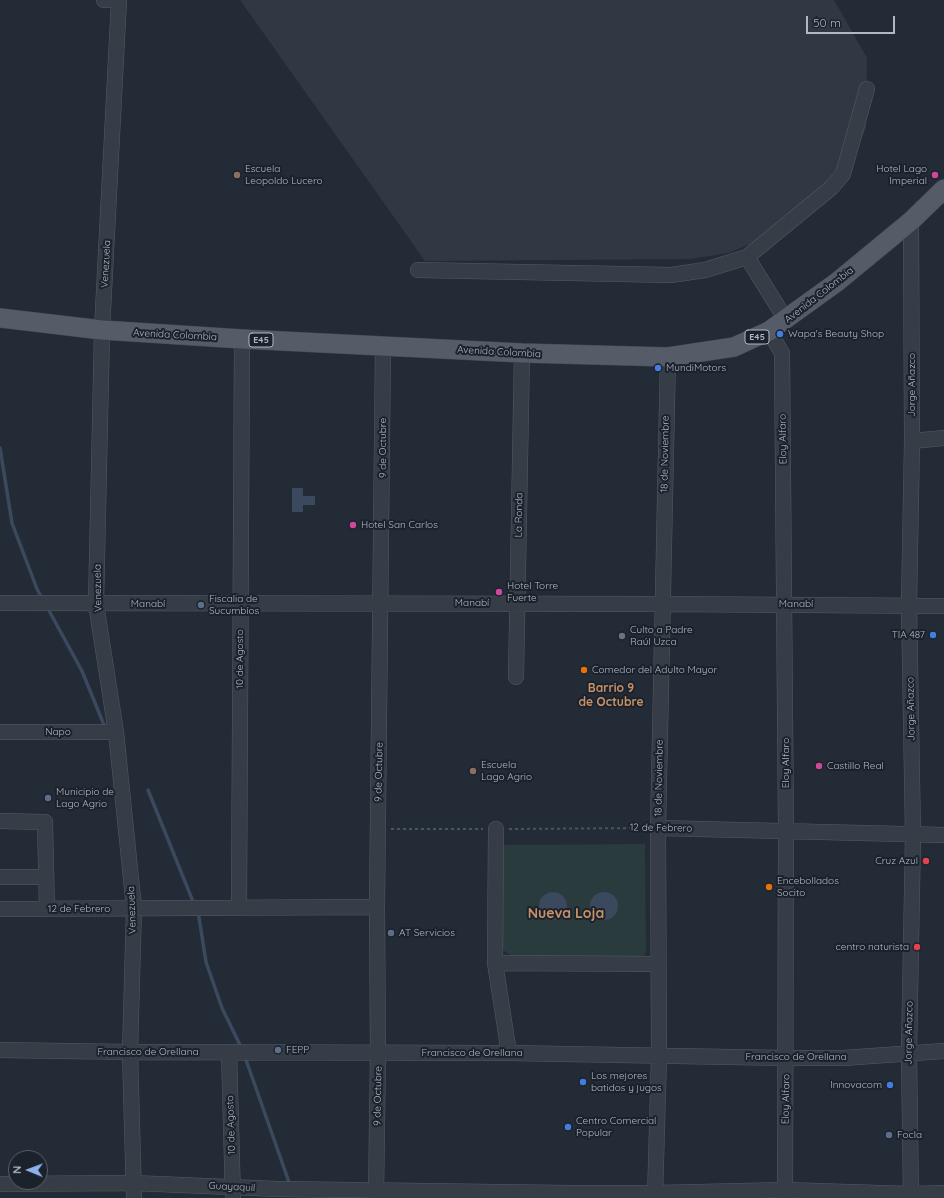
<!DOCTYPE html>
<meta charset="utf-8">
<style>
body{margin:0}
#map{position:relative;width:944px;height:1198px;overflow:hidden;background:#232b36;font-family:Quicksand,sans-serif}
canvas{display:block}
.north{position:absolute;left:8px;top:1150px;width:40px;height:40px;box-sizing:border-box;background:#1c222c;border:1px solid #585e68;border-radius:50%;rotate:271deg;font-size:11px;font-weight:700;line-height:16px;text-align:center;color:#b1b8c3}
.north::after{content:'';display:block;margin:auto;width:14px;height:18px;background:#8eb1ec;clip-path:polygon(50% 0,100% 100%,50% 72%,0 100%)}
.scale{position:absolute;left:806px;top:16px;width:89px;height:18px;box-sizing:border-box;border:2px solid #b1b8c3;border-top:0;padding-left:5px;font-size:12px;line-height:14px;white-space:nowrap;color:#b1b8c3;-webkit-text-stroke:3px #1c222c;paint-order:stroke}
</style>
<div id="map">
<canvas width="944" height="1198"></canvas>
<div class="north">N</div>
<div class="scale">50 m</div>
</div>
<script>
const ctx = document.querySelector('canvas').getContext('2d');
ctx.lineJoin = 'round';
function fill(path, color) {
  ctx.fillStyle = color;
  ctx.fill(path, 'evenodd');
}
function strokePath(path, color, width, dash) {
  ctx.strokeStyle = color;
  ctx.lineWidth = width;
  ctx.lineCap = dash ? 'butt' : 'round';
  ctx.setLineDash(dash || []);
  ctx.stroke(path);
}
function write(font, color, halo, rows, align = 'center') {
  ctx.font = font + ' Quicksand,sans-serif';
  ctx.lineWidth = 4;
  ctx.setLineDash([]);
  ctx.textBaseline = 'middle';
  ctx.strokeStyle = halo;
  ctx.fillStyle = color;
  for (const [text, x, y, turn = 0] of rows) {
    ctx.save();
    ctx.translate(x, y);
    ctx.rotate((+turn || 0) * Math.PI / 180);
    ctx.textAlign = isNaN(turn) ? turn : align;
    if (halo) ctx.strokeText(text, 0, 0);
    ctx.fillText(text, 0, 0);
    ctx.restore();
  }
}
const airport = new Path2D(`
 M240 0H834L867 58 866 128 844 177 754 242 729 253 690 259 425 261Z`);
const green = new Path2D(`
 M645 844 646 951 643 960 514 958 499 947 500 845Z`);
const water = new Path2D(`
 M292 488H303V496H315V505H303V512H292Z
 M590 906a14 14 0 1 1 28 0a14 14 0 1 1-28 0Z
 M539 906a14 14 0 1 1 28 0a14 14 0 1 1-28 0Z`);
const stream = new Path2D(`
 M0 448 12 523 37 589 42 598
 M47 607 82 671 104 725
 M148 790 194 904
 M198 911 206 962 222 1008 241 1047
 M245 1057 290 1185`);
const path = new Path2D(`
 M391 829H483
 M509 829 645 828`);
const minor = new Path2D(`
 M104 0H119
 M119 0 102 330 96 604 116 732 134 908 130 1052 134 1198
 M747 257 786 320
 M418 270 671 275 705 270 747 257 831 188 843 174 867 89
 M769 331 782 353 786 831 785 1198
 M912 441 944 438
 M0 603 662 604 944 606
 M516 677 522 353
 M0 732H116
 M0 821 45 822 47 909
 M658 828 944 835
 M496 829 495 963 509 1053
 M0 877H46
 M239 906 242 339
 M0 909 377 907
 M495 963 658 964
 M0 1050 130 1052 509 1053 786 1058H843L944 1051
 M229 1052 233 1198
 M0 1184 133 1183 278 1189 569 1193H655L785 1190 911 1194 944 1193
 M376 1198 378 1052 377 907 383 346
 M655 1198 659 1056 658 828 668 357
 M911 1198 909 1053 913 835 909 605 912 441 911 221`);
const major = new Path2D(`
 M0 318 102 330 242 339 522 353 668 357 734 347 769 331 837 282 911 221 944 189`);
const markers = [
 [237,175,4,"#8d6e63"],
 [935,175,4,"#d1479c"],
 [780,334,4,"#3f7fe0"],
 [658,368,4,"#3f7fe0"],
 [353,525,4,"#d1479c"],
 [499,592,4,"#d1479c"],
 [201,605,4,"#5c6f8a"],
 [933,635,4,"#3f7fe0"],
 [622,636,4,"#6b7280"],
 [584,670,4,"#e8710a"],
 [819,766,4,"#d1479c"],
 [473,771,4,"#8d6e63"],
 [48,798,4,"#5c6f8a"],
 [926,861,4,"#e0444e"],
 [769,887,4,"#e8710a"],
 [391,933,4,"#5c6f8a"],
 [917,947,4,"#e0444e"],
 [278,1050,4,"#5c6f8a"],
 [583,1082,4,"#3f7fe0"],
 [890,1085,4,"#3f7fe0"],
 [568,1127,4,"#3f7fe0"],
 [889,1135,4,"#5c6f8a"]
];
const shields = [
 [757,337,24],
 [261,340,24]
];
const shieldNames = [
 ["E45",757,337],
 ["E45",261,340]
];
const poiNames = [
 ["Escuela",245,169],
 ["Leopoldo Lucero",245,181],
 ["Hotel Lago",927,169,"right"],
 ["Imperial",927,181,"right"],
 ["Wapa's Beauty Shop",788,334],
 ["MundiMotors",666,368],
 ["Hotel San Carlos",361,525],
 ["Hotel Torre",507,586],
 ["Fuerte",507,598],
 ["Fiscalia de",209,599],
 ["Sucumbíos",209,611],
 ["Culto a Padre",630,630],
 ["Raúl Uzca",630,642],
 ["TIA 487",925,635,"right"],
 ["Comedor del Adulto Mayor",592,670],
 ["Escuela",481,765],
 ["Lago Agrio",481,777],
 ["Castillo Real",827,766],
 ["Municipio de",56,792],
 ["Lago Agrio",56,804],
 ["Cruz Azul",918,861,"right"],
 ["Encebollados",777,881],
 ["Socito",777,893],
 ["AT Servicios",399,933],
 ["centro naturista",909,947,"right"],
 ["FEPP",286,1050],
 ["Los mejores",591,1076],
 ["batidos y jugos",591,1088],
 ["Innovacom",882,1085,"right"],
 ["Centro Comercial",576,1121],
 ["Popular",576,1133],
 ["Focla",897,1135]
];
const streetNames = [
 ["Venezuela",106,264,-87],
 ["Avenida Colombia",819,295,-38],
 ["Avenida Colombia",175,335,3],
 ["Avenida Colombia",499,352,3],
 ["Jorge Añazco",912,385,-90],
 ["Eloy Alfaro",783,439,-91],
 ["9 de Octubre",383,448,-90],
 ["18 de Noviembre",665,454,-89],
 ["La Ronda",519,515,-89],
 ["Venezuela",98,588,-91],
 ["Manabí",472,603],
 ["Manabí",148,604],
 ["Manabí",796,604],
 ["10 de Agosto",240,659,-90],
 ["Jorge Añazco",911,709,-91],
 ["Napo",58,732],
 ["Eloy Alfaro",786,763,-90],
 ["9 de Octubre",379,772,-89],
 ["18 de Noviembre",659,778,-89],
 ["12 de Febrero",661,828,1],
 ["12 de Febrero",79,909],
 ["Venezuela",132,910,-92],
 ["Jorge Añazco",909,1033,-89],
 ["Francisco de Orellana",148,1052],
 ["Francisco de Orellana",472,1053],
 ["Francisco de Orellana",796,1057],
 ["9 de Octubre",378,1096,-89],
 ["Eloy Alfaro",786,1099,-89],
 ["10 de Agosto",231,1125,-92],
 ["Guayaquil",232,1187,3]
];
const quarterNames = [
 ["Barrio 9",611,688],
 ["de Octubre",611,702]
];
const districtNames = [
 ["Nueva Loja",566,914]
];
fill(airport, '#313844');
fill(green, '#293b3c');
fill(water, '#3a495e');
strokePath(stream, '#3a495e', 3.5);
strokePath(minor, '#545b65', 16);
strokePath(major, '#404650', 20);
strokePath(path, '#475659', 2, [3, 3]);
strokePath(minor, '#373d47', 15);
strokePath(major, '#555c67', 19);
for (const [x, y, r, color] of markers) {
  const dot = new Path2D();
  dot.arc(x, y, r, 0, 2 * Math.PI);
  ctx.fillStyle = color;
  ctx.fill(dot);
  strokePath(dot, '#1c222c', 1.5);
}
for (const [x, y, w] of shields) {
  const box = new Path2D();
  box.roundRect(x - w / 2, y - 7, w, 14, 3);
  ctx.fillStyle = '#1c222c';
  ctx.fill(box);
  strokePath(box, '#b1b8c3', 1);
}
write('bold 9px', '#b1b8c3', null, shieldNames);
write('10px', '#b1b8c3', '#1c222c', poiNames, 'left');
write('10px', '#b1b8c3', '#1c222c', streetNames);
write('bold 12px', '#c79268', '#1c222c', quarterNames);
write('bold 14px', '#c79268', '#1c222c', districtNames);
</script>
